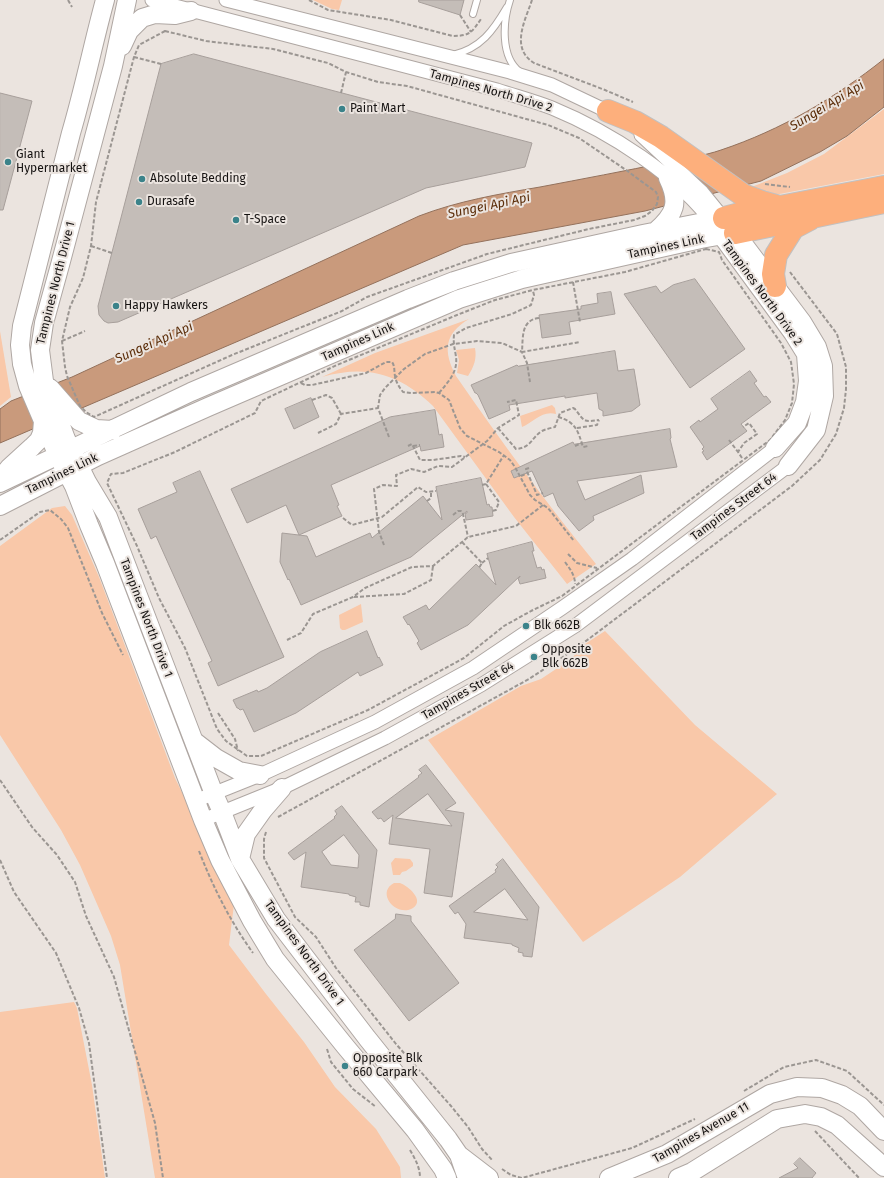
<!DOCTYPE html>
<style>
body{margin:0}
canvas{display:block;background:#ebe4df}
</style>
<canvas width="884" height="1178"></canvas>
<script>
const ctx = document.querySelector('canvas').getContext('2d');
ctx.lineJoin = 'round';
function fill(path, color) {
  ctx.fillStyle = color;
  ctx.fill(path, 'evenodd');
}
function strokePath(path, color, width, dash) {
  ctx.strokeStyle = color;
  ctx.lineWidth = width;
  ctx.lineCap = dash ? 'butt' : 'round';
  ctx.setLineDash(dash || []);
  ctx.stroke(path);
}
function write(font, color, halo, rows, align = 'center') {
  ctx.font = font + ' "Fira Sans",sans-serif';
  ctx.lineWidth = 4;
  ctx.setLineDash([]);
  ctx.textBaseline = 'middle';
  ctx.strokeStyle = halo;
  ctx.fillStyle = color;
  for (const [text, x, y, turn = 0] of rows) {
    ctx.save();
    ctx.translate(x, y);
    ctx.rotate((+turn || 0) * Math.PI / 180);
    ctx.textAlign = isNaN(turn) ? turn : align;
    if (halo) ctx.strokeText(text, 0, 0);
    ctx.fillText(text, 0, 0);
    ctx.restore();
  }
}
const green = new Path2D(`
 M313 0H342L339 10 332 9Z
 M884 109V174L769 196 749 188 787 173 824 154Z
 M469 319C444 334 443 351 456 376 501 441 546 503 596 564L567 584 514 517 433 406C400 374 367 364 322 377L375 353Z
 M0 331 11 397 0 406Z
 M475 348C477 358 474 367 468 376L457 373 459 360 456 350Z
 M552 405 555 408 556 414C542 410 534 422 522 427L520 416Z
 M65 506 72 515 99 577 175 778 213 856 235 896 229 945 266 994 304 1042 335 1087 376 1129 400 1167 401 1178H155L120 965 111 936 80 865 61 830 0 735V546L52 508Z
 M361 604 363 622 345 630H342L340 628 339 615Z
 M605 631 695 725 777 794 680 877 583 942 428 740 521 686 541 679 571 659 585 644Z
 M395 858 410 859 413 863V866L406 871 402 872 400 875H393L391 863Z
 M394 883C396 883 398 883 400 883 408 886 425 900 413 908 397 918 375 893 394 883Z
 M74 1002 77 1008 92 1085 105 1178H0V1012Z`);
const water = new Path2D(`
 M884 59V107L847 136 820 152 761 181 645 211 463 245 0 443V409L11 401 72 377 419 216C458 201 499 194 540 187 582 179 625 171 668 162 685 158 704 156 721 150 781 130 835 98 884 59Z`);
const building = new Path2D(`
 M419 0H464L460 15 419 2Z
 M194 54 532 143 525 167 426 188 118 322 108 323 104 321 99 315 98 306 161 64Z
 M0 93 32 101 3 210H0Z
 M695 279 745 349 690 388 624 294 656 286 661 293 673 285Z
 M611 292 615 314 569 322 571 334 542 338 539 315 581 309V306L598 303 597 294Z
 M615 351 618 371 634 369 640 405 632 411 603 416V411L599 409 597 393 565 398V396L509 405 510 410 489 419 478 395 476 393H475L471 385 517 365 518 366Z
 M750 371 757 381 754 383 764 397 766 396 771 402 741 424 747 431 707 460 702 452 704 451 702 449 704 447 690 427 699 420 700 422 718 409 711 399Z
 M311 398 319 417 294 429 285 409Z
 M435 410 439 435 442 434 444 447 421 451 420 446 331 485 339 505 337 506 342 516 299 535 286 505 247 523 231 489 390 417Z
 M670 429 671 438 670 439 677 467 577 481 585 500 641 475 644 493 593 516 594 520 579 531 558 506 553 493 544 497 532 471 514 478 511 471 573 442 574 444Z
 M200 471 284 657 218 686 208 663 212 661 160 545 156 536 151 539 138 509 177 492 173 483Z
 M481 478 487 505 489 504 490 507H492L493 516 466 520 465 513H467V511L411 557 301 605 289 579 288 580 280 562 282 533 307 536 316 557 370 533 372 538 423 496 442 520 436 487Z
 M532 542 534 551H532L537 568 541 567 542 570 544 569 546 578 520 584 518 578 520 577V576L468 625 421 650 417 643 419 641 409 624 408 625 403 617 426 605 429 610 476 564 496 585 487 554Z
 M367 631 378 658 379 657 383 665 360 676 358 672 296 713 254 732 243 709 240 710 238 708H237L233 700 257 690 258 692 267 688 320 652Z
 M426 765 456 803 445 810 464 813 452 897 424 893 430 849 389 844 393 815 384 822 381 818 378 819 372 812 419 777 418 776 422 773 419 770ZM428 794 452 826 396 818Z
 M342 806 377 850 369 907 360 905V902H355L356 897 349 895V894L301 887 306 852 294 860 288 853 335 818 334 817 337 814 335 811ZM344 835 359 855 358 868 331 865 322 852Z
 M503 859 539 907 532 957 523 956V953L518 952 519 948 512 945V944L464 938 466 924 458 912 455 914 449 906 496 872 495 870 498 867 496 865ZM505 889 528 920 474 912Z
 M396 914 411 916V921L459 983 409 1021 354 950 395 919Z
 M800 1158 816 1173 812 1178H779L798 1168 794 1164Z`);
const path = new Path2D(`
 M68 0 72 7
 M309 0 328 10 391 20 453 36C470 36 472 32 481 19
 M532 0C525 21 510 48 534 63L605 90 633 102
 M460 15 471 32
 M165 31 206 41 273 49 328 63 346 72 378 82 407 86 548 125 579 138 626 170 656 192 658 197 657 204 652 211 645 216 634 220 589 229 487 254 367 297 342 311 232 355 94 417 86 412 80 406 67 376 65 367 62 341 70 307 83 278 91 246 96 202 134 57 139 45Z
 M134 57 161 64
 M341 93 346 72
 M765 184 790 187
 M91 246 112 253
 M706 249 719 252 722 260 781 343 791 362 794 384 792 403 785 420 770 440 562 596 531 611 504 626 464 658 368 710 261 756H247L226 741 217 729 185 648 159 598 137 546 107 483 111 474 123 473 175 452 255 413 261 401 337 365 457 315 495 300 533 290 625 272Z
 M573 282 580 322
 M539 318C521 320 523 337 522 352L580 342
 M62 341 85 331
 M301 383 305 385H312L366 373 386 362H392C395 366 394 371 395 376 396 382 399 387 403 392L411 393 435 392 439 393 449 400 460 428 467 436 499 452 510 460 515 467 530 495 535 500 548 508 574 541
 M439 393C448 382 458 372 456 357 455 349 453 344 454 335L466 328 512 314 531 305 534 295 533 291
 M312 400 326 395 332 398 341 414
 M558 417C576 422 578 431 583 447L588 446
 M498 428 516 449C531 448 532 437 542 431 546 429 551 428 555 427L560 413 573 408 575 409C585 422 583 422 599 420
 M577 428 597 425 599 420
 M318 433 336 424 341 414 378 408
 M389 437 378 408 380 395 385 388 404 369 425 354 453 344 477 341 502 343 522 352 527 363 530 382
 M729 440 738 452
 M408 446 412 444 420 460H433L461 456 465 457
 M413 446 420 445
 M575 446 582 443
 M742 458 738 452 744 443 757 434 749 423 743 427
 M529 468 526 469 537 495 543 493
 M521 476 528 473
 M486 484 499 502 496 510 492 511
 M482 485 486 484 504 455
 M427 501 431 498V492
 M453 515 458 511H461L463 514 468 537
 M343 518 352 525 382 517 418 487 426 492 436 491
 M0 540 40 512 50 510 61 519 68 528 102 613 123 655
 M462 542 482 563 479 568
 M384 545 379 532 374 489 383 485 397 486 396 475 411 469 424 472 438 466 452 467 487 441 498 428 519 415 516 400 507 402
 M568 554 577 563 597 568
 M565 562C570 569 575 575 575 584
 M482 563 488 558
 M354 597 404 594 431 580 433 566
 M287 640 301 633 313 614 353 597 365 588 412 567 433 566 468 537 516 526 543 505
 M218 713 235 739 238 751
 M0 780 32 827 57 855 75 882 86 916 114 977 155 1123 163 1178
 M278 817 529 679 578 647 792 486 820 460 836 434 844 408 846 389V367L837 334 790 272
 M266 832 264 839V858L295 917 316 937 336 968 396 1044 451 1106 468 1127 482 1149 493 1161
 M199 851C213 887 230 921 253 953
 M0 860 14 892 56 953 79 1008 89 1043 107 1178
 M327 1049 331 1062 353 1089 376 1107
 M744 1091 784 1067 816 1060 847 1071 884 1105
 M815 1131 859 1178
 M410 1150C415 1159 420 1167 420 1178
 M502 1169 511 1175 522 1178 632 1148 695 1119`);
const lane = new Path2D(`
 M510 0C503 21 500 57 520 72
 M473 14 477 0
 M453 55C481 48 493 31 507 7`);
const street = new Path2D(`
 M152 0 497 90C515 96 534 101 552 108 610 132 678 175 715 226
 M226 0 510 72 552 85 613 114
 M641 135 702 192 728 224
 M195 801 260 775 375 722 473 668 562 608 632 559 775 448
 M203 820 282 788 385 738 481 685 575 626 788 466`);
const secondary = new Path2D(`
 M105 0C93 44 84 89 71 133L22 326 20 345 22 364 28 386 58 456 74 486 89 525 105 563 203 820 220 860 252 921 275 959 345 1046 415 1130 443 1169 447 1178
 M127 0 113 66 60 265 44 323 40 350 44 381 66 439 87 482 108 517 214 794 222 812 240 859 276 919 367 1038 448 1139 459 1155 467 1178
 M122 46 129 31 142 18 155 14 175 15 191 11
 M656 231C675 214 680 203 668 178
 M722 236 793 333 806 354 808 381 805 402 797 423 775 448
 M50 388 79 421 96 429 113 430
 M0 479 9 468 32 447 39 440 42 433 43 421
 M0 483 191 392 408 299 454 281 511 263 643 234 724 218
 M0 506 98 456 208 407 459 299 522 279 701 239 735 233 802 322 817 347 823 366 824 396 816 430 788 466
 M194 741 216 758 239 771 260 775
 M240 859 246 834 263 810 282 788
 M459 1155 489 1178
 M609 1178 667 1154 770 1094 797 1087 822 1088 842 1095 860 1106 884 1131
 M678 1178 692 1172 777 1119 805 1114 821 1117 837 1125 884 1167`);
const highway = new Path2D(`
 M608 111 635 122 661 137 743 195 762 202 780 207
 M724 218 747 212 780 207 884 187
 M735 233 884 202
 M775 286 773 274 776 255 793 228 810 219`);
const markers = [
 [342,109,4,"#3b838a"],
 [8,162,4,"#3b838a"],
 [142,179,4,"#3b838a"],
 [139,202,4,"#3b838a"],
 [236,220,4,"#3b838a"],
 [116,306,4,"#3b838a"],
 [526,626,4,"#3b838a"],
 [534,657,4,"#3b838a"],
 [345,1066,4,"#3b838a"]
];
const streetNames = [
 ["Tampines North Drive 2",491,91,16],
 ["Tampines Link",666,247,-12],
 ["Tampines North Drive 1",56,283,-76],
 ["Tampines North Drive 2",762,293,54],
 ["Tampines Link",358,342,-24],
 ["Tampines Link",62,474,-26],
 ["Tampines Street 64",734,507,-37],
 ["Tampines North Drive 1",146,618,69],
 ["Tampines Street 64",468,691,-30],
 ["Tampines North Drive 1",304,953,54],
 ["Tampines Avenue 11",701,1133,-30]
];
const poiNames = [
 ["Paint Mart",350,109],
 ["Giant",16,155],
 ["Hypermarket",16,169],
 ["Absolute Bedding",150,179],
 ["Durasafe",147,202],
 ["T-Space",244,220],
 ["Happy Hawkers",124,306],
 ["Blk 662B",534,626],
 ["Opposite",542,650],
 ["Blk 662B",542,664],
 ["Opposite Blk",353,1059],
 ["660 Carpark",353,1073]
];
const waterNames = [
 ["Sungei Api Api",827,106,-31],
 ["Sungei Api Api",489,206,-12],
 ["Sungei Api Api",154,343,-24]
];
fill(green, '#f9c8a9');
fill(water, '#c99a7c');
strokePath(water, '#93715c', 1);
fill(building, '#c4bdb8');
strokePath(building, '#a79f9b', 1);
strokePath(lane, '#afa7a3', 8);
strokePath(street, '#afa7a3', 15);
strokePath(secondary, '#afa7a3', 20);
strokePath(highway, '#c2c1c1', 24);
strokePath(path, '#9b9692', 2, [4, 2]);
strokePath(lane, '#fff', 6);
strokePath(street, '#fff', 13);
strokePath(secondary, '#fff', 18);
strokePath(highway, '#fdaf7c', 22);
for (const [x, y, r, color] of markers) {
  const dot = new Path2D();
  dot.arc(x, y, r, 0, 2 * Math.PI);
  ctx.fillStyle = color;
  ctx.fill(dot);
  strokePath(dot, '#ebe4df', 1.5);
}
write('12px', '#151211', '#ebe4df', streetNames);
write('12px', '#151211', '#ebe4df', poiNames, 'left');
write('italic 13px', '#5c2e0a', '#ebe4df', waterNames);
</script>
